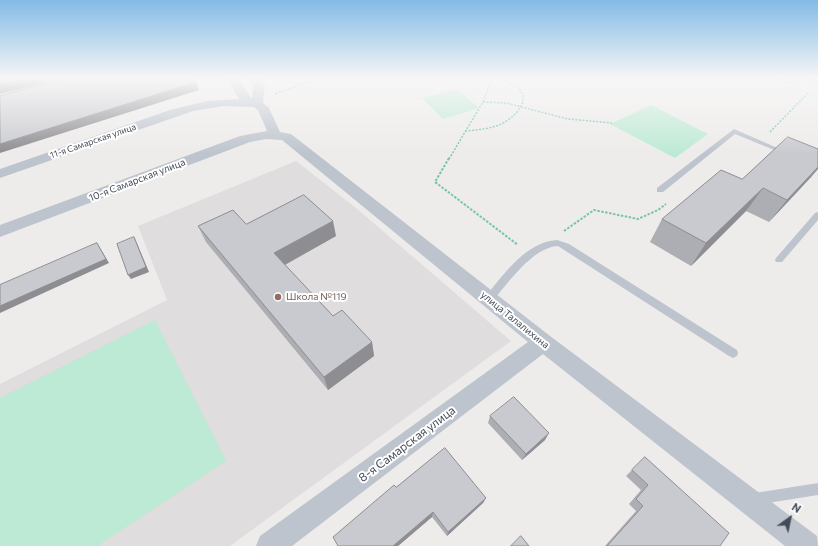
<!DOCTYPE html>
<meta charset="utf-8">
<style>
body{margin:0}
#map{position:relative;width:818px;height:546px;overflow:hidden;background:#eeeceb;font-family:Commissioner,sans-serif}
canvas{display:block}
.north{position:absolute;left:770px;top:498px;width:40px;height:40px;-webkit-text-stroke:3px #fff;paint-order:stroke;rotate:33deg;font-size:11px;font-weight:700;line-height:16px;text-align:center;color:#454c57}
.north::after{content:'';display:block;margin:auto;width:14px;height:18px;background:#454c57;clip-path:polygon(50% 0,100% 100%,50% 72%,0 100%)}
</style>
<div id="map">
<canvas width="818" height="546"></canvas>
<div class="north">N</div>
</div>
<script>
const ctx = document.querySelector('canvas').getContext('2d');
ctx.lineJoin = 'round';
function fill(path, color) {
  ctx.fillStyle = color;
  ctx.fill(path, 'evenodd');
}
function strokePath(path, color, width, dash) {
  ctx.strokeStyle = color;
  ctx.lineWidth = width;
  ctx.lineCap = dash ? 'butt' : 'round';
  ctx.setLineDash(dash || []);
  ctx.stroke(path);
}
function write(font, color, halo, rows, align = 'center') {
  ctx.font = font + ' Commissioner,sans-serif';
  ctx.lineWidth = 4;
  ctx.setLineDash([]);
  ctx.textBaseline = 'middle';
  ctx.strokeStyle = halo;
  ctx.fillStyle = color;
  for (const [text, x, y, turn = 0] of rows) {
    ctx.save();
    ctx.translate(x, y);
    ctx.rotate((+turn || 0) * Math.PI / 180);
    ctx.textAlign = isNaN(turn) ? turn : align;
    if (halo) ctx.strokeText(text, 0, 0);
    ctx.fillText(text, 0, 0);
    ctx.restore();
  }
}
const education = new Path2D(`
 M296 161 356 208 511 341 230 546H0V384L167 300 138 226Z`);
const green = new Path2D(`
 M457 89 479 108 443 119 422 98Z
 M651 105 708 134 675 158 610 124Z
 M155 320 226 461 97 546H0V398Z`);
const pathFar1 = new Path2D(`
 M774 78 798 85
 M275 94 320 78
 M483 102 506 103 568 119 612 123
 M465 131C477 130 488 129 499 125 511 120 532 103 519 89 514 84 506 81 500 78
 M770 132 808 93
 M449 159 483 102 492 78`);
const path = new Path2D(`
 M449 158 435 182 518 245
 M564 231 594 210 638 219 658 210 666 204`);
const lane = new Path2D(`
 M734 129 789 153 786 155 784 154 735 134 663 192H657V188Z
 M818 212V220L782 262H776L775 260 776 258 815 213Z
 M557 240 569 244 737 350 738 353 737 356 733 358 729 356 558 246C533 247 508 283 492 302H486L484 299 486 296C504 274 526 242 557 240Z
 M818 483V495L755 505 750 504 749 499 750 494 755 493Z`);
const street = new Path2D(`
 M227 78H237L252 99 253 85 248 78H259L265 85 263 103 269 108 280 132 291 134 550 336 817 536 818 546H785L543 354 292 546H256L260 536 528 342 282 140 266 139 250 142 0 237V225L240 136 267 131 258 110 254 107 224 106 193 111 0 178V169L170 110 207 101 239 99Z`);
const secondary = new Path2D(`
 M808 78H818V82L810 81Z`);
const wall = new Path2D(`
 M812 176 769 222 746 211 691 266 650 242 662 219 742 179Z
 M246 224 336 236 285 265 333 316 372 342 374 356 328 390 206 242 198 226Z
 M490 416 545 440 522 460 488 423Z
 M645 457 720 546H605L636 511 629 504 641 490 626 476Z
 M396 487 486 498 483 503 447 536 432 517 398 546H338Z`);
const shadedWall = new Path2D(`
 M31 78H64L0 94V85Z
 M196 82 199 90 0 153V144Z
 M818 167V169L812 176 769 222 787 200Z
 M763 188 746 211 691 266 706 243Z
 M333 221 336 236 279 268 274 253Z
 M134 237 136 241 149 272 131 279 128 275Z
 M97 243 109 263 0 313V306Z
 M372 342 374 356 328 390 324 377Z
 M549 433 545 440 522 460 526 454Z
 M486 498 483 503 447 536 448 532Z
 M433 512 432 517 398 546H393Z`);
const building = new Path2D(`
 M0 78H31L0 85Z
 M67 78H191L196 82 0 144V96Z
 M788 137 818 149V167L787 200 763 188 706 243 662 219 721 170 742 179Z
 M304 195 333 221 274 253 333 316 342 310 372 342 324 377 198 226 233 210 246 224Z
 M134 237 146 267 128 275 117 244Z
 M97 243 106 259 0 306V285Z
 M514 397 549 433 526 454 490 416Z
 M445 448 486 498 448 532 433 512 393 546H338L333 537 394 485 396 487Z
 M645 457 729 533 720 546H607L643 506 636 499 648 485 632 470Z
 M521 536 529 546H511Z`);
const markers = [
 [278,297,4,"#8d6e63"]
];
const farStreetnames = [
 ["11-я Самарская улица",93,141,-19]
];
const streetNames = [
 ["10-я Самарская улица",137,180,-21],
 ["улица Талалихина",515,320,39]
];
const educationNames = [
 ["Школа №119",286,297]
];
const nearStreetnames = [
 ["8-я Самарская улица",407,444,-37]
];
fill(education, '#dfdddd');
fill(green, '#bcead4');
strokePath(pathFar1, '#76c5aa', 1.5, [2, 1.5]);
strokePath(path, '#76c5aa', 2, [2.5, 1.5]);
fill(lane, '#bdc4cd');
fill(street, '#bdc4cd');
fill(secondary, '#bfc6d4');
fill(wall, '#adaeb3');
fill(shadedWall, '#8d8d92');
fill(building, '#c9cad0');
strokePath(building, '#8d8d92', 1);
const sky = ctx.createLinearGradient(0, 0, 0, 154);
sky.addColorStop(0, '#83bbe6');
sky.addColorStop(0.51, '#f7f6f6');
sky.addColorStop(1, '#f7f6f600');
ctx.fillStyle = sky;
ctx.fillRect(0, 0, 818, 154);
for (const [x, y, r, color] of markers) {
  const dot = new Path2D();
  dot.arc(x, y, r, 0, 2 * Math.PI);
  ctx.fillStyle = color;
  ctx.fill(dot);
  strokePath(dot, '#fff', 1.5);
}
write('9px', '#454c57', '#fff', farStreetnames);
write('10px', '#454c57', '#fff', streetNames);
write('10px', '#785e54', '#fff', educationNames, 'left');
write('12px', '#454c57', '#fff', nearStreetnames);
</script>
